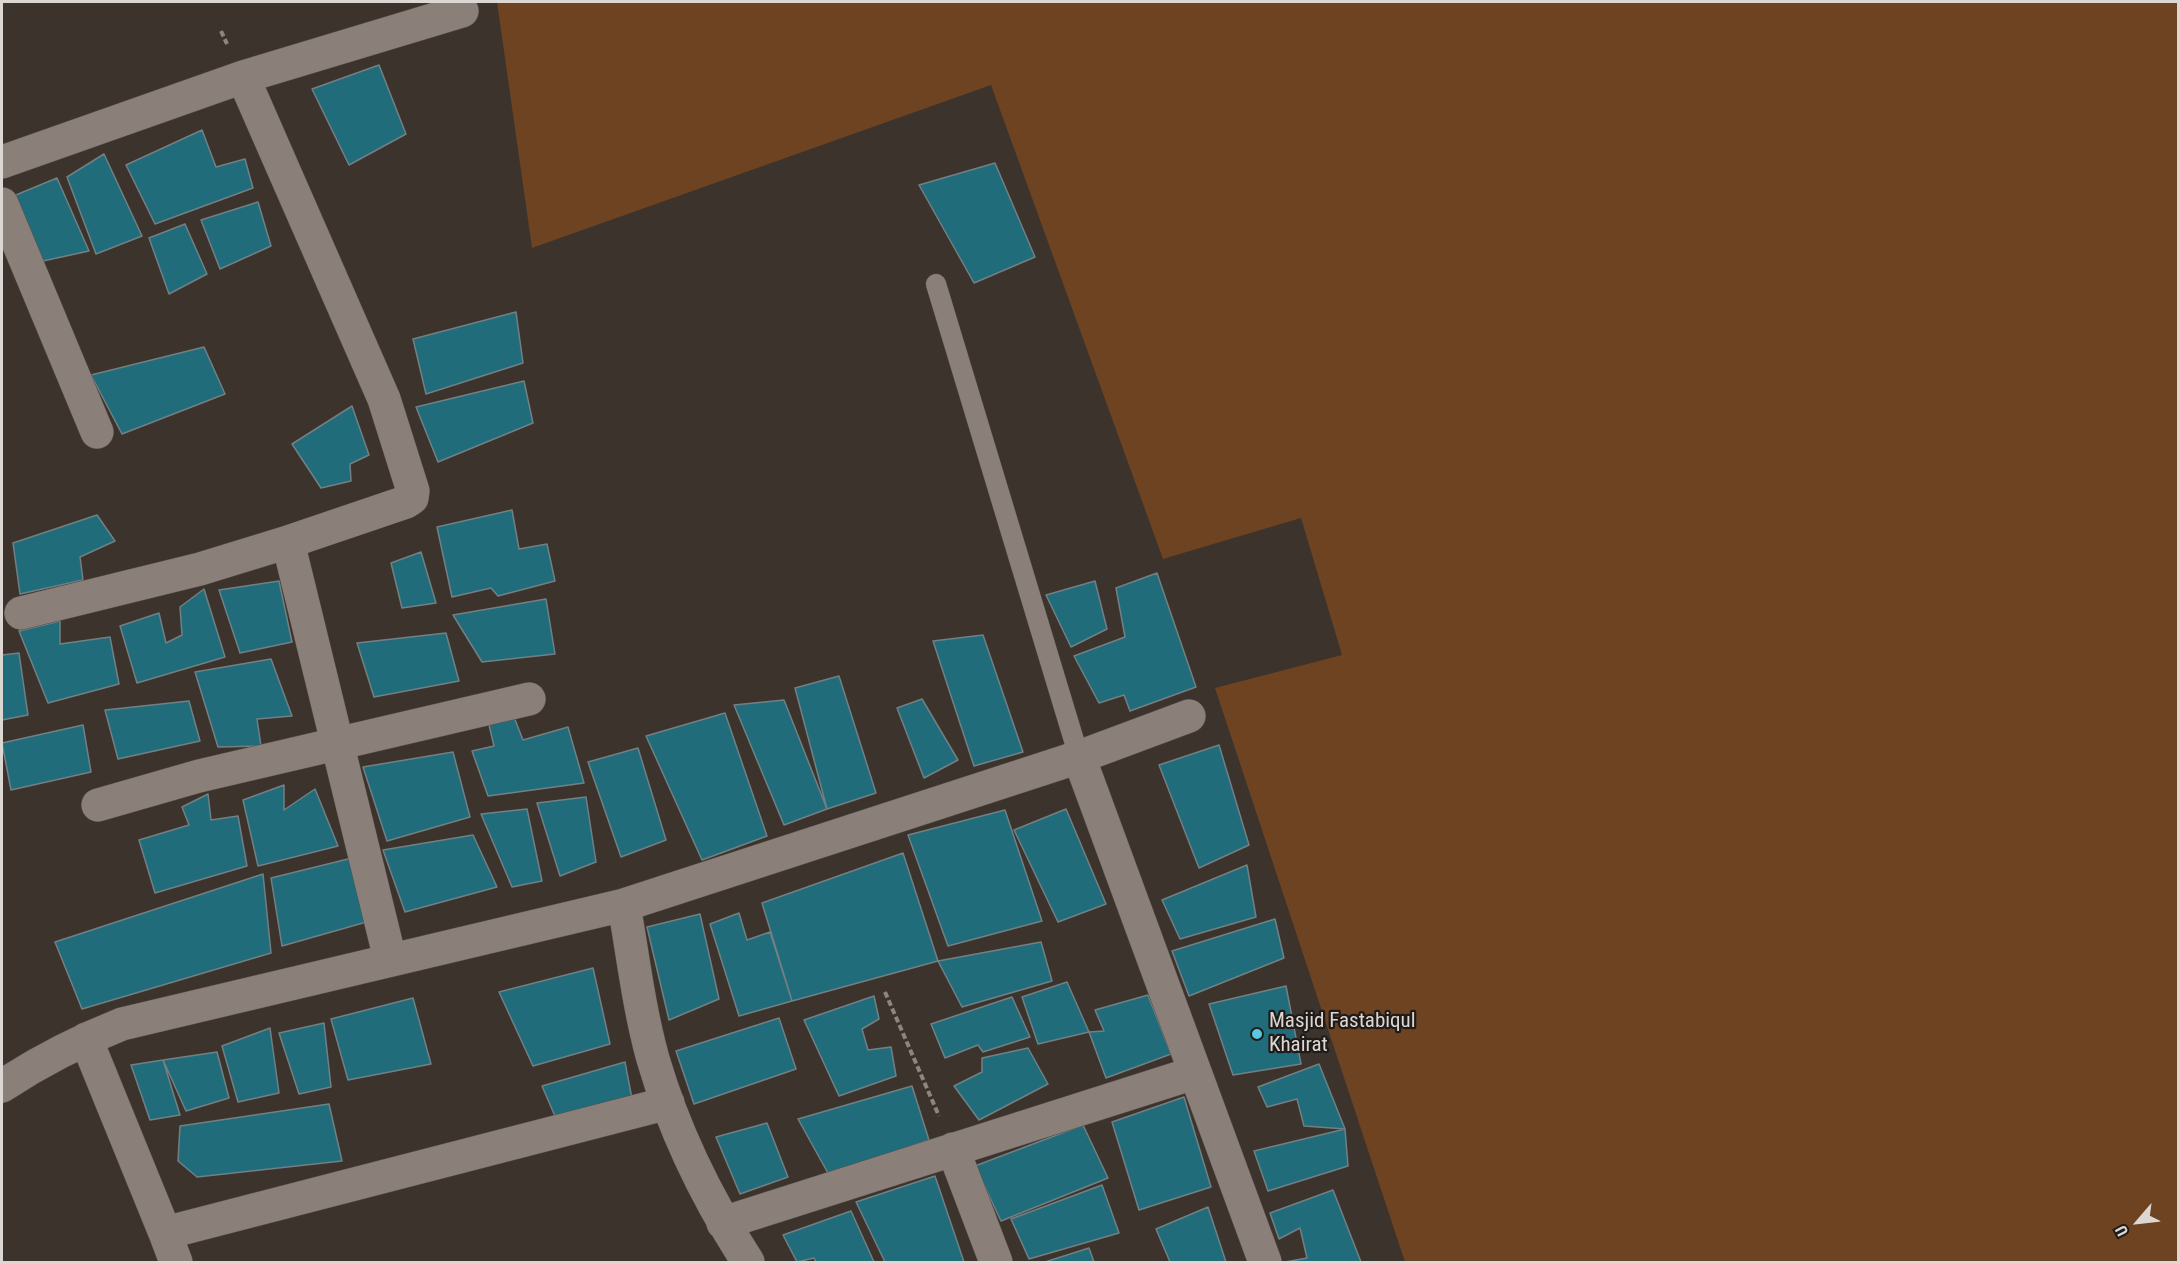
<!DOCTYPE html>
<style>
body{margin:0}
#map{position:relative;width:2180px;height:1264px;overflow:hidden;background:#3c332c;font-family:"Roboto Condensed",sans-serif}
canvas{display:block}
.frame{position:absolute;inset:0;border:3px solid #ddd7d3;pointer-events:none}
.north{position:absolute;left:2108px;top:1192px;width:60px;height:60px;-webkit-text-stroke:4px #201b19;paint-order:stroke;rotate:242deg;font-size:16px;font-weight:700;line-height:24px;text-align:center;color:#ddd7d3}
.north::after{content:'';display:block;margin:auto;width:21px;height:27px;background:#ddd7d3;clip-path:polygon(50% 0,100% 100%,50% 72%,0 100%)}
</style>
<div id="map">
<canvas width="2180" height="1264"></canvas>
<div class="frame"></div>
<div class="north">U</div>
</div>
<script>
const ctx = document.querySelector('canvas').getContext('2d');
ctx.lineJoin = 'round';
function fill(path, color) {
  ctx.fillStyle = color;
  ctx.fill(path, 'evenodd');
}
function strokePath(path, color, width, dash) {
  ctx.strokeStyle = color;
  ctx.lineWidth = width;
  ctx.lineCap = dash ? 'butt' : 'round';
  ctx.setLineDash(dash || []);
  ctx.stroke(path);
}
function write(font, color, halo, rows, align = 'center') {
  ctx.font = font + ' "Roboto Condensed",sans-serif';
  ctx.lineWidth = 4.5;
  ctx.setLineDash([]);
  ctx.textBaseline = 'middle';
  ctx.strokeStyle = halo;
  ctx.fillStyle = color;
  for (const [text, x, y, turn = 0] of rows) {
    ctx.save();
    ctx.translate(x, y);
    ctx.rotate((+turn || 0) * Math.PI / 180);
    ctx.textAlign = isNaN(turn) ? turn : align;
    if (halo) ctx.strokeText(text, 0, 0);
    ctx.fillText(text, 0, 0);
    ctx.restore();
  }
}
const green = new Path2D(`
 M497 2H2178V1262H1405L1215 688 1342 655 1301 518 1163 559 991 85 532 248Z`);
const building = new Path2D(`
 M379 65 406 134 349 165 312 89Z
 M202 130 216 167 245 159 253 188 155 224 126 165Z
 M104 154 142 236 96 254 67 177Z
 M995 163 1035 257 974 283 919 185Z
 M57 178 89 251 43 261 11 197Z
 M258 202 271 246 220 269 201 220Z
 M185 224 207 274 169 294 149 238Z
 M516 312 523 363 426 394 413 339Z
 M204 347 225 394 122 434 91 375Z
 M524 381 533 423 438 462 416 407Z
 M352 406 369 455 350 464 351 481 321 488 292 444Z
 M512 510 519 549 547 544 555 581 498 596 491 588 452 597 437 527Z
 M97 515 115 541 80 557 83 580 20 594 13 543Z
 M421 552 436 603 402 608 391 563Z
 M1157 573 1196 687 1130 711 1124 695 1099 703 1074 656 1125 637 1116 588Z
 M279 581 292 642 240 653 219 590Z
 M1095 581 1107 629 1071 647 1046 595Z
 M204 589 225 657 137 683 120 626 159 613 166 643 182 635 180 607Z
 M546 599 555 654 482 662 453 615Z
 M60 621V644L110 637 119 684 48 703 19 631Z
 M446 633 459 681 374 697 357 643Z
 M983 635 1023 752 974 766 933 641Z
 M19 653 28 715 2 720V655Z
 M271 659 292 716 257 719 261 746 218 747 195 672Z
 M839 676 876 793 827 809 795 688Z
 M922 699 958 760 924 778 897 708Z
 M784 700 827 809 784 825 734 705Z
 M189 701 200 741 118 759 105 710Z
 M512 712 523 740 568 727 584 783 488 796 472 751 494 746 489 725Z
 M725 713 767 836 702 860 646 736Z
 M83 725 91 772 11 790 2 743Z
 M1219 745 1249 845 1199 868 1159 765Z
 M638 748 666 840 621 857 588 762Z
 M453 752 470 817 387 841 363 767Z
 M284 785V810L315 789 338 846 258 866 243 800Z
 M208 794 211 820 238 816 247 866 155 893 139 840 189 825 182 807Z
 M586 797 596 862 560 876 537 803Z
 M527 809 542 881 512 887 481 814Z
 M1066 809 1106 904 1058 922 1014 830Z
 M1005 810 1042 921 948 946 908 835Z
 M473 835 497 887 405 912 383 850Z
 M903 853 938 961 792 1001 762 903Z
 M352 858 370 921 282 946 271 878Z
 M1247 865 1256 917 1180 939 1162 900Z
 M263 874 271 953 82 1009 55 942Z
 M739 913 747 940 770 932 792 1001 739 1016 710 924Z
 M700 914 719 999 669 1020 647 927Z
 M1275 919 1284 958 1189 996 1172 951Z
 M1041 942 1052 981 962 1007 938 961Z
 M593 968 610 1044 533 1066 499 992Z
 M1067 982 1089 1032 1038 1044 1022 997Z
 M1286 986 1301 1064 1233 1075 1209 1004Z
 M1148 995 1171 1054 1106 1078 1089 1032 1104 1031 1095 1010Z
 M874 996 879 1019 862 1029 868 1050 891 1047 896 1076 839 1096 804 1020Z
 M1012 997 1030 1037 983 1052 978 1045 945 1058 931 1024Z
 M413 998 431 1064 348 1080 331 1019Z
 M779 1018 796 1069 694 1104 676 1051Z
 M324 1023 331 1087 299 1094 279 1033Z
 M270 1028 279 1093 238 1102 222 1046Z
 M1028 1048 1048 1084 979 1120 954 1086 982 1072V1058Z
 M217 1052 229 1098 186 1111 163 1060Z
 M163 1060 180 1115 150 1120 131 1065Z
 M625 1062 633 1104 564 1137 542 1086Z
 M1319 1064 1345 1129 1304 1126 1297 1099 1267 1107 1258 1087Z
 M912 1086 929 1140 829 1175 798 1119Z
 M1184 1097 1211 1187 1139 1210 1112 1122Z
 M329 1104 342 1161 197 1177 178 1161 180 1126Z
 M767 1123 788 1177 740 1194 716 1137Z
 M1083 1125 1108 1178 1001 1221 975 1166Z
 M1345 1129 1348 1166 1268 1191 1254 1151Z
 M935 1176 964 1262H885L856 1202Z
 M1102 1185 1119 1233 1029 1259 1011 1219Z
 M1333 1190 1361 1262H1285L1307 1258 1300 1228 1279 1239 1270 1213Z
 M1208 1207 1226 1262H1170L1156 1229Z
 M851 1211 874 1262H816L814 1258 797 1262 783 1235Z
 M1089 1248 1094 1262H1045Z`);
const path = new Path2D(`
 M221 31 227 44
 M885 992 939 1116`);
const lane = new Path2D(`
 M936 284 1079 757`);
const street = new Path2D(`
 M243 77 462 11
 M2 162 243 77 384 399 413 491 412 498 406 502 288 542
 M2 204 97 432
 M21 613 200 569 288 542 390 959
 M1079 757 1265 1262
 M98 805 199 776 529 699
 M624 905C633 956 639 1009 653 1059 674 1131 708 1200 748 1262
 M86 1039 165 1233 668 1103
 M2 1086C40 1061 79 1041 122 1024L624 905 1079 757 1189 716
 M953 1149 996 1262
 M723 1223 1194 1073
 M165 1233 176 1262`);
const markers = [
 [1257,1034,6,"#57c9e1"]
];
const poiNames = [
 ["Masjid Fastabiqul",1269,1022],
 ["Khairat",1269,1046]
];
fill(green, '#6d4321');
fill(building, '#216c7b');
strokePath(building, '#728084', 1.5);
strokePath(lane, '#57504a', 21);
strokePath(street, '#57504a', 34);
strokePath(path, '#8d8680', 4, [6, 3]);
strokePath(lane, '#8b8079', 20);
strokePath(street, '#8b8079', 33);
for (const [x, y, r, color] of markers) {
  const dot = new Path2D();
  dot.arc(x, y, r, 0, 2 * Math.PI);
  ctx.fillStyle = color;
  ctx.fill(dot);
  strokePath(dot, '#201b19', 2);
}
write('21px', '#ddd7d3', '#201b19', poiNames, 'left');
</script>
